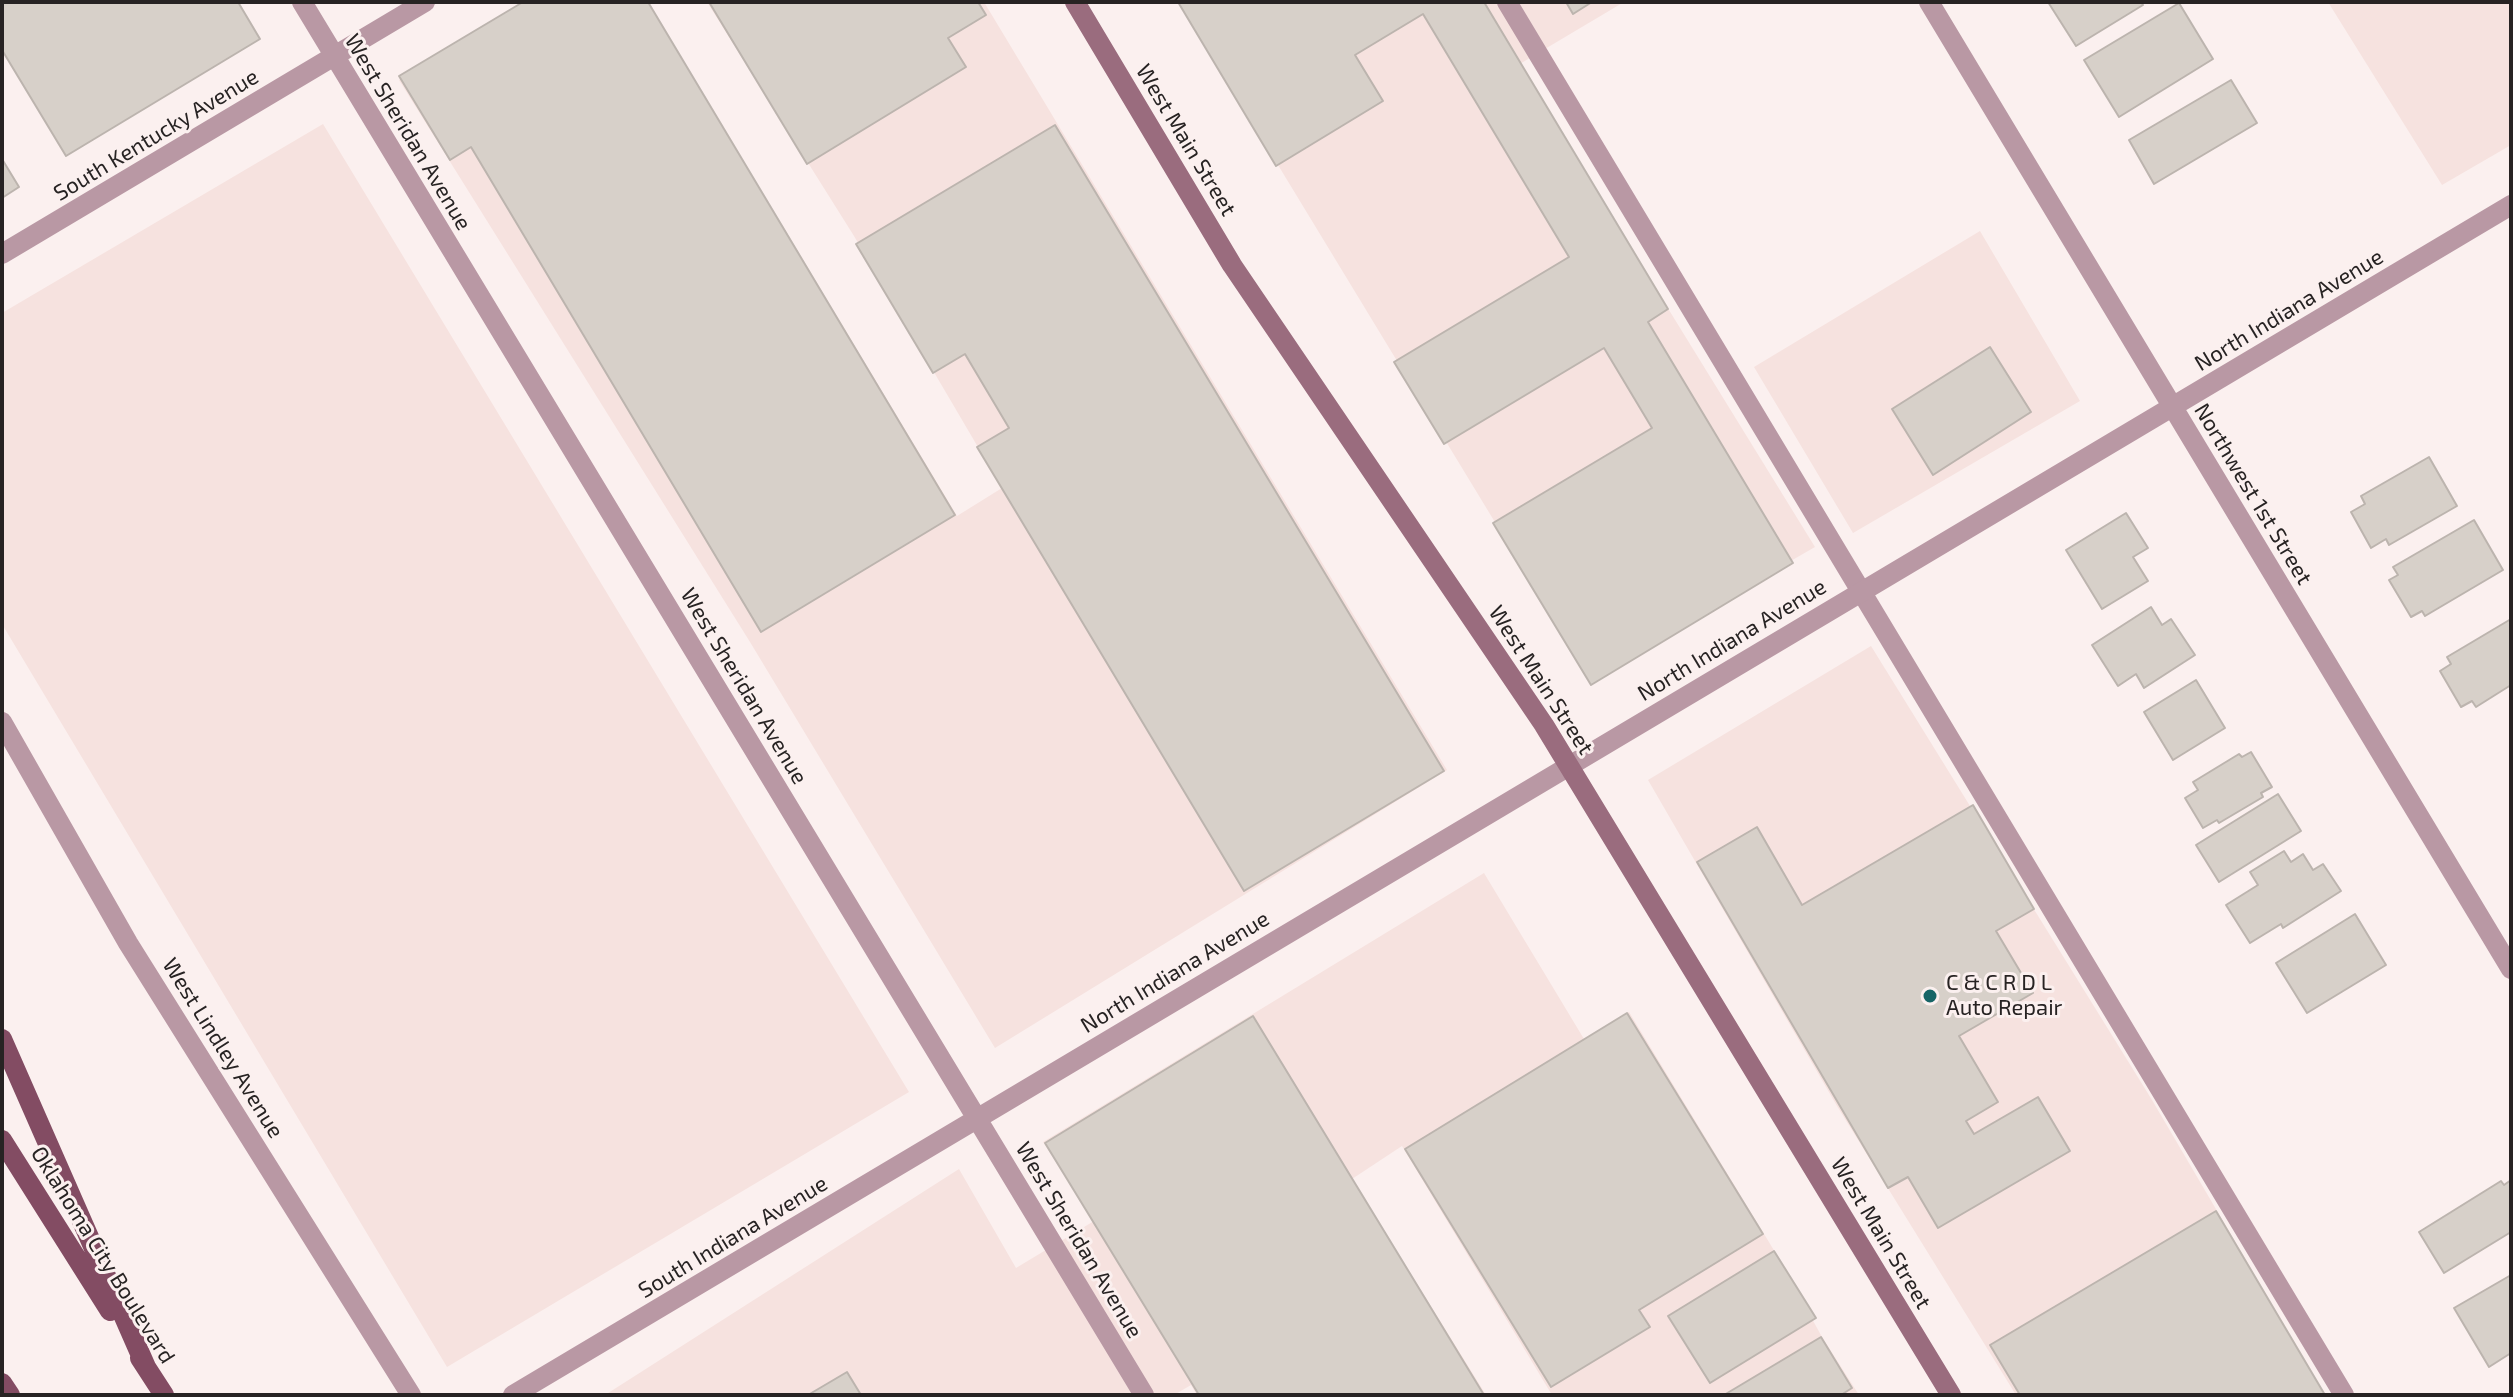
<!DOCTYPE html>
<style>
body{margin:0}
#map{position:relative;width:2513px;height:1397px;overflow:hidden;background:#fbf0ef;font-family:"Exo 2",sans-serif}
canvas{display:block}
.frame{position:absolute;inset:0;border:4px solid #272323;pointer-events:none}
</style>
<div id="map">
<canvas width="2513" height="1397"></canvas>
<div class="frame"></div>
</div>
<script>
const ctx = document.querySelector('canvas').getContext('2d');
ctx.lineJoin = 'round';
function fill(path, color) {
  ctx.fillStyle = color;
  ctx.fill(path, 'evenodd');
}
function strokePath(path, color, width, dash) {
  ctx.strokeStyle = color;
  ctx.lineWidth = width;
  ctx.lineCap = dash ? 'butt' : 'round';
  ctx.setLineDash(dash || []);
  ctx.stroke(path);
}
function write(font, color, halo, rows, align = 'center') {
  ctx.font = font + ' "Exo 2",sans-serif';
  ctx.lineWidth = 6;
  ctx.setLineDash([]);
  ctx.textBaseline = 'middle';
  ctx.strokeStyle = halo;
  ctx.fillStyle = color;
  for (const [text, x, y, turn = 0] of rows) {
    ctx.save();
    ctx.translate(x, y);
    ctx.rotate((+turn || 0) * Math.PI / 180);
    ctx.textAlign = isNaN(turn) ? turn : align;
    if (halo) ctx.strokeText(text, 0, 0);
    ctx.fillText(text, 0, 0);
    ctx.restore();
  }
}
const built = new Path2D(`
 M531 2H648L957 516 1002 488 854 236 707 2H984L1447 770 995 1048 750 642 399 80Z
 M1179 2H1624L1518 65 1815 547 1589 677Z
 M2328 2H2511V145L2442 185Z
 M323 124 909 1092 447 1367 2 624V313Z
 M1980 231 2080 401 1853 533 1754 367Z
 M1871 646 2152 1100 2325 1395H2016L1837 1106 1648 780Z
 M1484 873 1584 1039 1629 1012 1775 1252 1822 1337 1859 1395H1552L1402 1146 1352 1179 1486 1395H1197L1191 1385 1174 1395H605L959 1169 1016 1268 1094 1221 1043 1142Z`);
const building = new Path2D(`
 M2 2H238L260 39 66 156 2 50Z
 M523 2H648L955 515 761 632 471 147 450 160 399 76Z
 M709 2H978L986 15 948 38 966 67 807 164Z
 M1178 2H1484L1668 309 1648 322 1793 563 1591 685 1493 523 1652 428 1604 348 1444 444 1394 362 1569 257 1423 14 1355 55 1383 101 1276 166Z
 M1566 2H1592L1573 14Z
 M2048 2H2141L2143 5 2076 46Z
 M2179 3 2213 59 2119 117 2084 60Z
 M2231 80 2257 123 2154 184 2129 140Z
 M1055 125 1444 771 1244 891 977 447 1009 428 965 354 933 373 856 244Z
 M2 159 19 187 2 198Z
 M1990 347 2031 412 1933 475 1892 409Z
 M2429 457 2457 506 2389 545 2386 539 2371 548 2351 512 2365 504 2361 496Z
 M2126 513 2148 548 2133 557 2148 581 2102 609 2066 550Z
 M2474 520 2503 570 2425 616 2422 611 2411 617 2389 580 2398 575 2393 567Z
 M2151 607 2162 625 2171 619 2195 655 2144 688 2136 674 2118 686 2092 645Z
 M2511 619V685L2476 707 2472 701 2461 707 2440 671 2451 664 2447 657Z
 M2196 680 2225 728 2173 760 2144 712Z
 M2251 752 2272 787 2261 793 2263 797 2219 823 2217 820 2203 828 2185 798 2198 790 2193 782 2239 754 2242 757Z
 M2278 794 2301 831 2219 882 2196 845Z
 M1973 805 2034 909 1996 931 2033 993 1959 1036 1998 1102 1966 1121 1974 1134 2038 1097 2070 1151 1938 1228 1908 1177 1888 1188 1697 862 1757 827 1802 905Z
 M2284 851 2291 862 2303 854 2313 870 2323 864 2341 891 2283 928 2281 924 2250 943 2226 905 2258 885 2250 872Z
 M2355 914 2386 965 2307 1013 2276 963Z
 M1627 1013 1763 1234 1639 1310 1650 1327 1551 1387 1405 1149Z
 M1253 1016 1484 1395H1199L1045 1143Z
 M2511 1180V1232L2444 1273 2419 1232 2501 1181 2504 1185Z
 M2216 1211 2325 1395H2020L1990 1345Z
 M1774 1251 1816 1318 1710 1383 1668 1316Z
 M2511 1275V1353L2489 1367 2454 1308Z
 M1821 1337 1852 1388 1841 1395H1724Z
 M847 1372 861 1395H808Z`);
const service = new Path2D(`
 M1507 2 2344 1395
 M2 722 128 943 411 1395`);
const minor = new Path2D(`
 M302 2 1144 1395
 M1929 2 2511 969
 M2 254 425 2
 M513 1395 2511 205`);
const secondary = new Path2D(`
 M1075 2 1232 265 1544 725 1951 1395`);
const primary = new Path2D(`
 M2 1039 146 1367
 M2 1140 110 1311
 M140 1358 164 1395
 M2 1383 10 1395`);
const markers = [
 [1930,996,8,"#176567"]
];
const streetNames = [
 ["West Sheridan Avenue",408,132,59],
 ["South Kentucky Avenue",156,135,-31],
 ["West Main Street",1186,140,59],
 ["North Indiana Avenue",2289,310,-31],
 ["Northwest 1st Street",2253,494,59],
 ["North Indiana Avenue",1732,640,-31],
 ["West Main Street",1541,680,57],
 ["West Sheridan Avenue",744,686,59],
 ["North Indiana Avenue",1175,972,-31],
 ["West Lindley Avenue",223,1048,58],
 ["West Main Street",1881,1233,59],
 ["South Indiana Avenue",733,1237,-31],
 ["West Sheridan Avenue",1079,1240,59],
 ["Oklahoma City Boulevard",103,1255,58]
];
const poiNames = [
 ["C & C R D L",1946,983],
 ["Auto Repair",1946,1008]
];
fill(built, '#f6e2df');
fill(building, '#d7d0c9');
strokePath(building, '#bcb4ae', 2);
strokePath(service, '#b998a4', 20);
strokePath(minor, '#b998a4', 20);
strokePath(secondary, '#9a6c7e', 20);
strokePath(primary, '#834c63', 20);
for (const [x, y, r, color] of markers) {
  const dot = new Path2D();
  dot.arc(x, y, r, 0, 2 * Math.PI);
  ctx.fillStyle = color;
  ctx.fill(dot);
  strokePath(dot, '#fbf0ef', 3);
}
write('22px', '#272323', '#fbf0ef', streetNames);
write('22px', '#272323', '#fbf0ef', poiNames, 'left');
</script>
